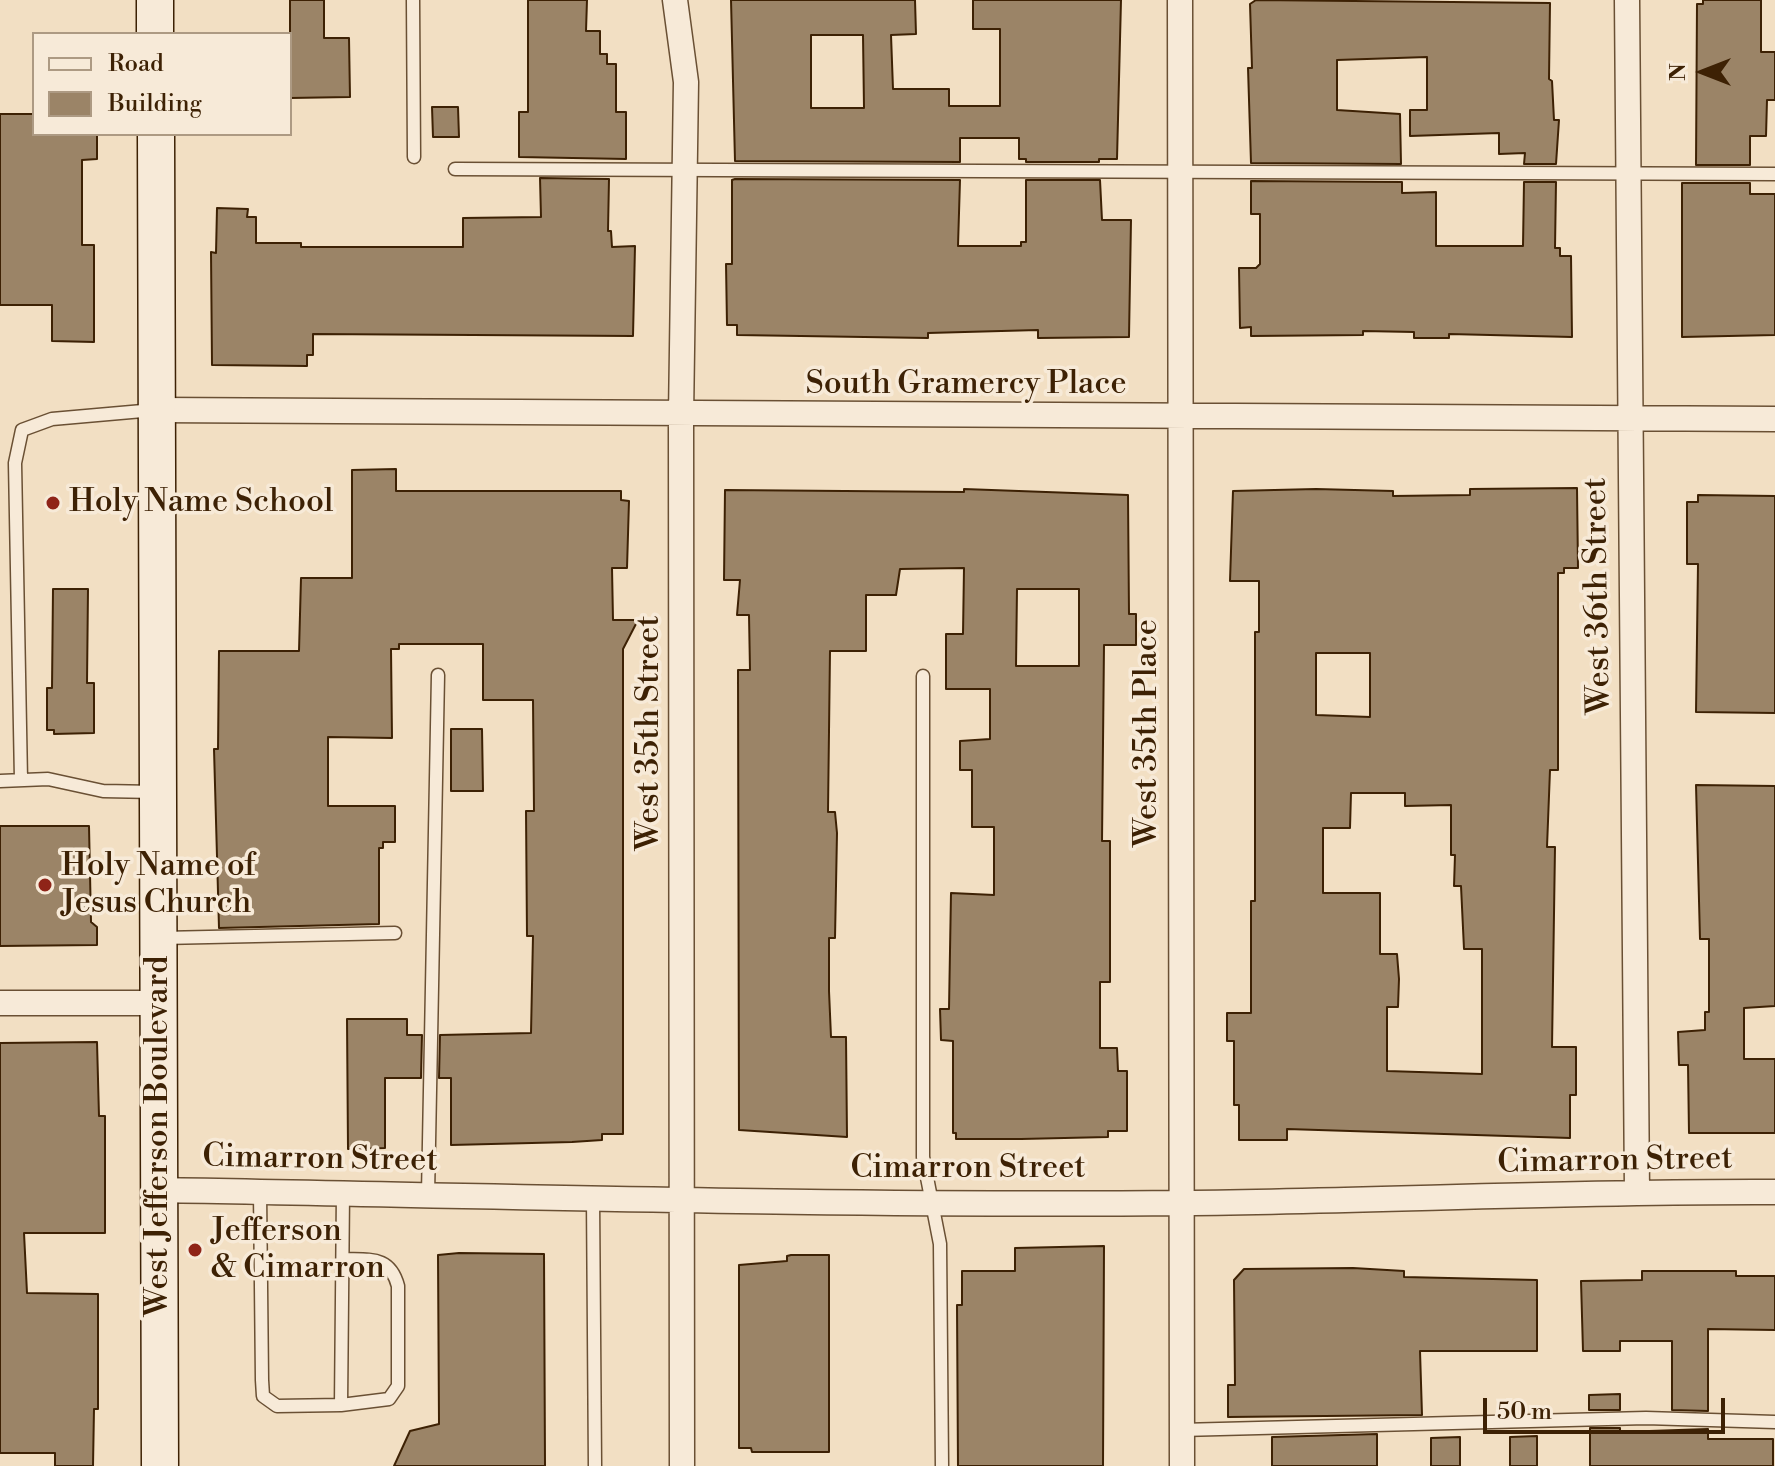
<!DOCTYPE html>
<style>
body{margin:0}
#map{position:relative;width:1775px;height:1466px;overflow:hidden;background:#f2dfc3;font-family:"Libre Bodoni",serif}
canvas{display:block}
.legend{position:absolute;left:32px;top:32px;width:260px;height:104px;box-sizing:border-box;background:#f7ead8;border:2px solid #ad9a83;margin:0;padding:10px 14px;list-style:none;font-size:24px;color:#3d2104}
.legend li{display:flex;align-items:center;gap:16px;height:40px}
.legend b{width:40px;border:2px solid #ad9a83}
.north{position:absolute;left:1663px;top:32px;width:80px;height:80px;-webkit-text-stroke:6px #f7ead8;paint-order:stroke;rotate:270deg;font-size:22px;font-weight:700;line-height:32px;text-align:center;color:#3d2104}
.north::after{content:'';display:block;margin:auto;width:28px;height:36px;background:#3d2104;clip-path:polygon(50% 0,100% 100%,50% 72%,0 100%)}
.scale{position:absolute;left:1483px;top:1398px;width:242px;height:36px;box-sizing:border-box;border:4px solid #3d2104;border-top:0;padding-left:10px;font-size:24px;line-height:28px;white-space:nowrap;color:#3d2104;-webkit-text-stroke:6px #f7ead8;paint-order:stroke}
</style>
<div id="map">
<canvas width="1775" height="1466"></canvas>
<ul class="legend">
<li><b style="height:10px;background:#f7ead8"></b>Road</li>
<li><b style="height:22px;background:#9b8467"></b>Building</li>
</ul>
<div class="north">N</div>
<div class="scale">50 m</div>
</div>
<script>
const ctx = document.querySelector('canvas').getContext('2d');
ctx.lineJoin = 'round';
function fill(path, color) {
  ctx.fillStyle = color;
  ctx.fill(path, 'evenodd');
}
function strokePath(path, color, width, dash) {
  ctx.strokeStyle = color;
  ctx.lineWidth = width;
  ctx.lineCap = dash ? 'butt' : 'round';
  ctx.setLineDash(dash || []);
  ctx.stroke(path);
}
function write(font, color, halo, rows, align = 'center') {
  ctx.font = font + ' "Libre Bodoni",serif';
  ctx.lineWidth = 7;
  ctx.setLineDash([]);
  ctx.textBaseline = 'middle';
  ctx.strokeStyle = halo;
  ctx.fillStyle = color;
  for (const [text, x, y, turn = 0] of rows) {
    ctx.save();
    ctx.translate(x, y);
    ctx.rotate((+turn || 0) * Math.PI / 180);
    ctx.textAlign = isNaN(turn) ? turn : align;
    if (halo) ctx.strokeText(text, 0, 0);
    ctx.fillText(text, 0, 0);
    ctx.restore();
  }
}
const building = new Path2D(`
 M290 0H324V38H349L350 97 290 98Z
 M528 0H587L586 31H600V54H607V64H616V112H626V159L519 157V112H528Z
 M731 0H915L916 34 891 35 893 89H949V106H1000V29H973V0H1121L1117 159H1099V162H1026V159H1019V138H960V162L735 161ZM811 35H863L864 108H811Z
 M1256 0 1550 3 1549 79 1552 81 1554 120H1559L1556 164H1524L1525 153 1499 154V133L1410 136V110H1427V57L1337 60V110L1400 114 1401 164 1251 163 1248 68H1252L1250 4Z
 M1703 0H1761V52H1775V100H1767L1766 136H1750V165H1696L1697 4H1703Z
 M432 107H458L459 137H433Z
 M0 114H34V134H97V159L82 160V245H94V342L52 341V305H0Z
 M540 178 609 179 608 231H611L612 247 635 246 633 336 313 334V355H307V366L212 365 211 252 216 253 217 208 248 209 247 217H256V243H301V247H463V218L541 217Z
 M735 179 960 180 958 246H1021V242H1026V180H1100L1102 220H1131L1129 337 1038 338V330L928 333V338L737 335V325H727L726 264H732V180Z
 M1251 181 1402 182V193L1436 192V246H1523L1524 182H1556L1555 248H1560V256H1571L1572 337 1449 334V338H1414V332L1363 331V335L1251 336V327L1240 328 1239 268H1256L1260 264V214H1251Z
 M1682 183H1750V194H1775V335L1682 337Z
 M396 469V491H621V500L629 501 627 568H612L613 620H638L623 649V1134H602V1140L572 1142 451 1145V1078H439L440 1035 531 1033 533 936H527L526 811H534L533 700H483V644H399V649H391L392 738 328 737V806H395V842H383V848H379V924L219 928 214 749H218L219 651H299L301 578H352V470Z
 M1577 488 1578 568H1564V573H1558V770H1550L1547 847H1555L1552 1047H1576V1095H1570V1138L1287 1129V1140H1239V1105H1234V1041H1227V1013H1251V901H1255V632H1259V581H1230L1233 491 1316 489 1393 491V496L1470 495V489ZM1316 653H1370V717L1316 715ZM1351 793H1405V806L1451 805V855H1455L1454 886H1461L1464 949H1482V1074L1387 1071V1007H1398L1399 979 1397 954H1380V893H1323V828H1350Z
 M964 489 1128 495 1129 614H1136V645H1104L1102 841H1110V982H1100V1048H1117L1118 1071H1127V1131H1108V1137L1021 1139H956V1133H953V1041L941 1040 940 1009H949L951 893 994 895V827H972V770H960V741L990 739V689H946V634H963L964 568 900 569 896 595H866V651H830L828 812H835L837 833 835 938H829V991L831 1037H846L847 1137 739 1130 738 670H750L749 615H737L740 580H724L725 490 964 492ZM1017 589H1079V666H1016Z
 M1698 495 1775 496V713L1696 712 1698 564H1687V502H1698Z
 M53 589H88L87 683H94V733L54 734V730H47V688H52Z
 M451 729H482L483 791H451Z
 M1696 785 1775 786V1006L1744 1008V1059H1775V1133H1689L1688 1065H1679L1678 1032 1705 1030V1012H1709V939H1700Z
 M0 826H89L91 922 97 927V945L0 946Z
 M347 1019H407V1035H422L421 1078H385V1148L348 1149Z
 M97 1042 99 1116H105V1233H24L27 1293 98 1294V1409H94L93 1466H55V1453H0V1043Z
 M1104 1246 1103 1466H958L957 1305H962V1271H1015V1248Z
 M459 1253 544 1254 545 1466H394L410 1431 439 1424 438 1255Z
 M791 1255H829V1452H752L751 1448H739V1265L787 1261V1256Z
 M1353 1268 1404 1271V1277L1537 1280V1351H1420L1422 1415 1228 1417V1385H1235L1234 1280 1244 1269Z
 M1642 1271H1736V1276H1775V1330L1708 1329V1411L1672 1410V1341H1620V1351H1583L1581 1281 1642 1280Z
 M1620 1394V1410H1589V1395Z
 M1590 1428H1620V1432L1708 1429V1439H1773V1466H1590Z
 M1377 1434V1466H1272V1437Z
 M1537 1436V1466H1510V1437Z
 M1460 1437V1466H1431V1438Z`);
const lane = new Path2D(`
 M413 0 414 157
 M455 169 1775 174
 M923 676V1157L940 1244 942 1466
 M21 780 15 463 22 430 52 419 154 410
 M0 781 48 779 103 791 155 792
 M162 938 395 933
 M260 1192 262 1380 263 1396 277 1406 341 1405 343 1192
 M428 1194 438 675
 M593 1198 595 1466
 M341 1405 389 1399 398 1386V1286C390 1256 371 1260 344 1259
 M1181 1430 1646 1418 1775 1422`);
const street = new Path2D(`
 M675 0 686 82 681 416 682 1466
 M1180 0 1182 1466
 M1627 0 1637 1191
 M157 410 1775 419
 M0 1003H159
 M160 1190C501 1196 842 1206 1183 1203 1380 1201 1577 1191 1775 1192`);
const secondary = new Path2D(`
 M155 0V34
 M156 134 160 1466`);
const markers = [
 [53,503,8,"#8f2418"],
 [45,885,8,"#8f2418"],
 [195,1250,8,"#8f2418"]
];
const streetNames = [
 ["South Gramercy Place",966,385],
 ["West 36th Street",1599,596,-91],
 ["West 35th Street",650,733,-90],
 ["West 35th Place",1148,733,-90],
 ["West Jefferson Boulevard",159,1136,-90],
 ["Cimarron Street",320,1160,1],
 ["Cimarron Street",1615,1162,-1],
 ["Cimarron Street",968,1169]
];
const poiNames = [
 ["Holy Name School",69,503],
 ["Holy Name of",61,867],
 ["Jesus Church",61,904],
 ["Jefferson",211,1232],
 ["& Cimarron",211,1269]
];
fill(building, '#9b8467');
strokePath(building, '#3d2104', 2);
strokePath(lane, '#6a5034', 15);
strokePath(street, '#6a5034', 27);
strokePath(secondary, '#3d2104', 39);
strokePath(lane, '#f7ead8', 12);
strokePath(street, '#f7ead8', 24);
strokePath(secondary, '#f7ead8', 36);
for (const [x, y, r, color] of markers) {
  const dot = new Path2D();
  dot.arc(x, y, r, 0, 2 * Math.PI);
  ctx.fillStyle = color;
  ctx.fill(dot);
  strokePath(dot, '#f7ead8', 3);
}
write('32px', '#3d2104', '#f7ead8', streetNames);
write('32px', '#3d2104', '#f7ead8', poiNames, 'left');
</script>
